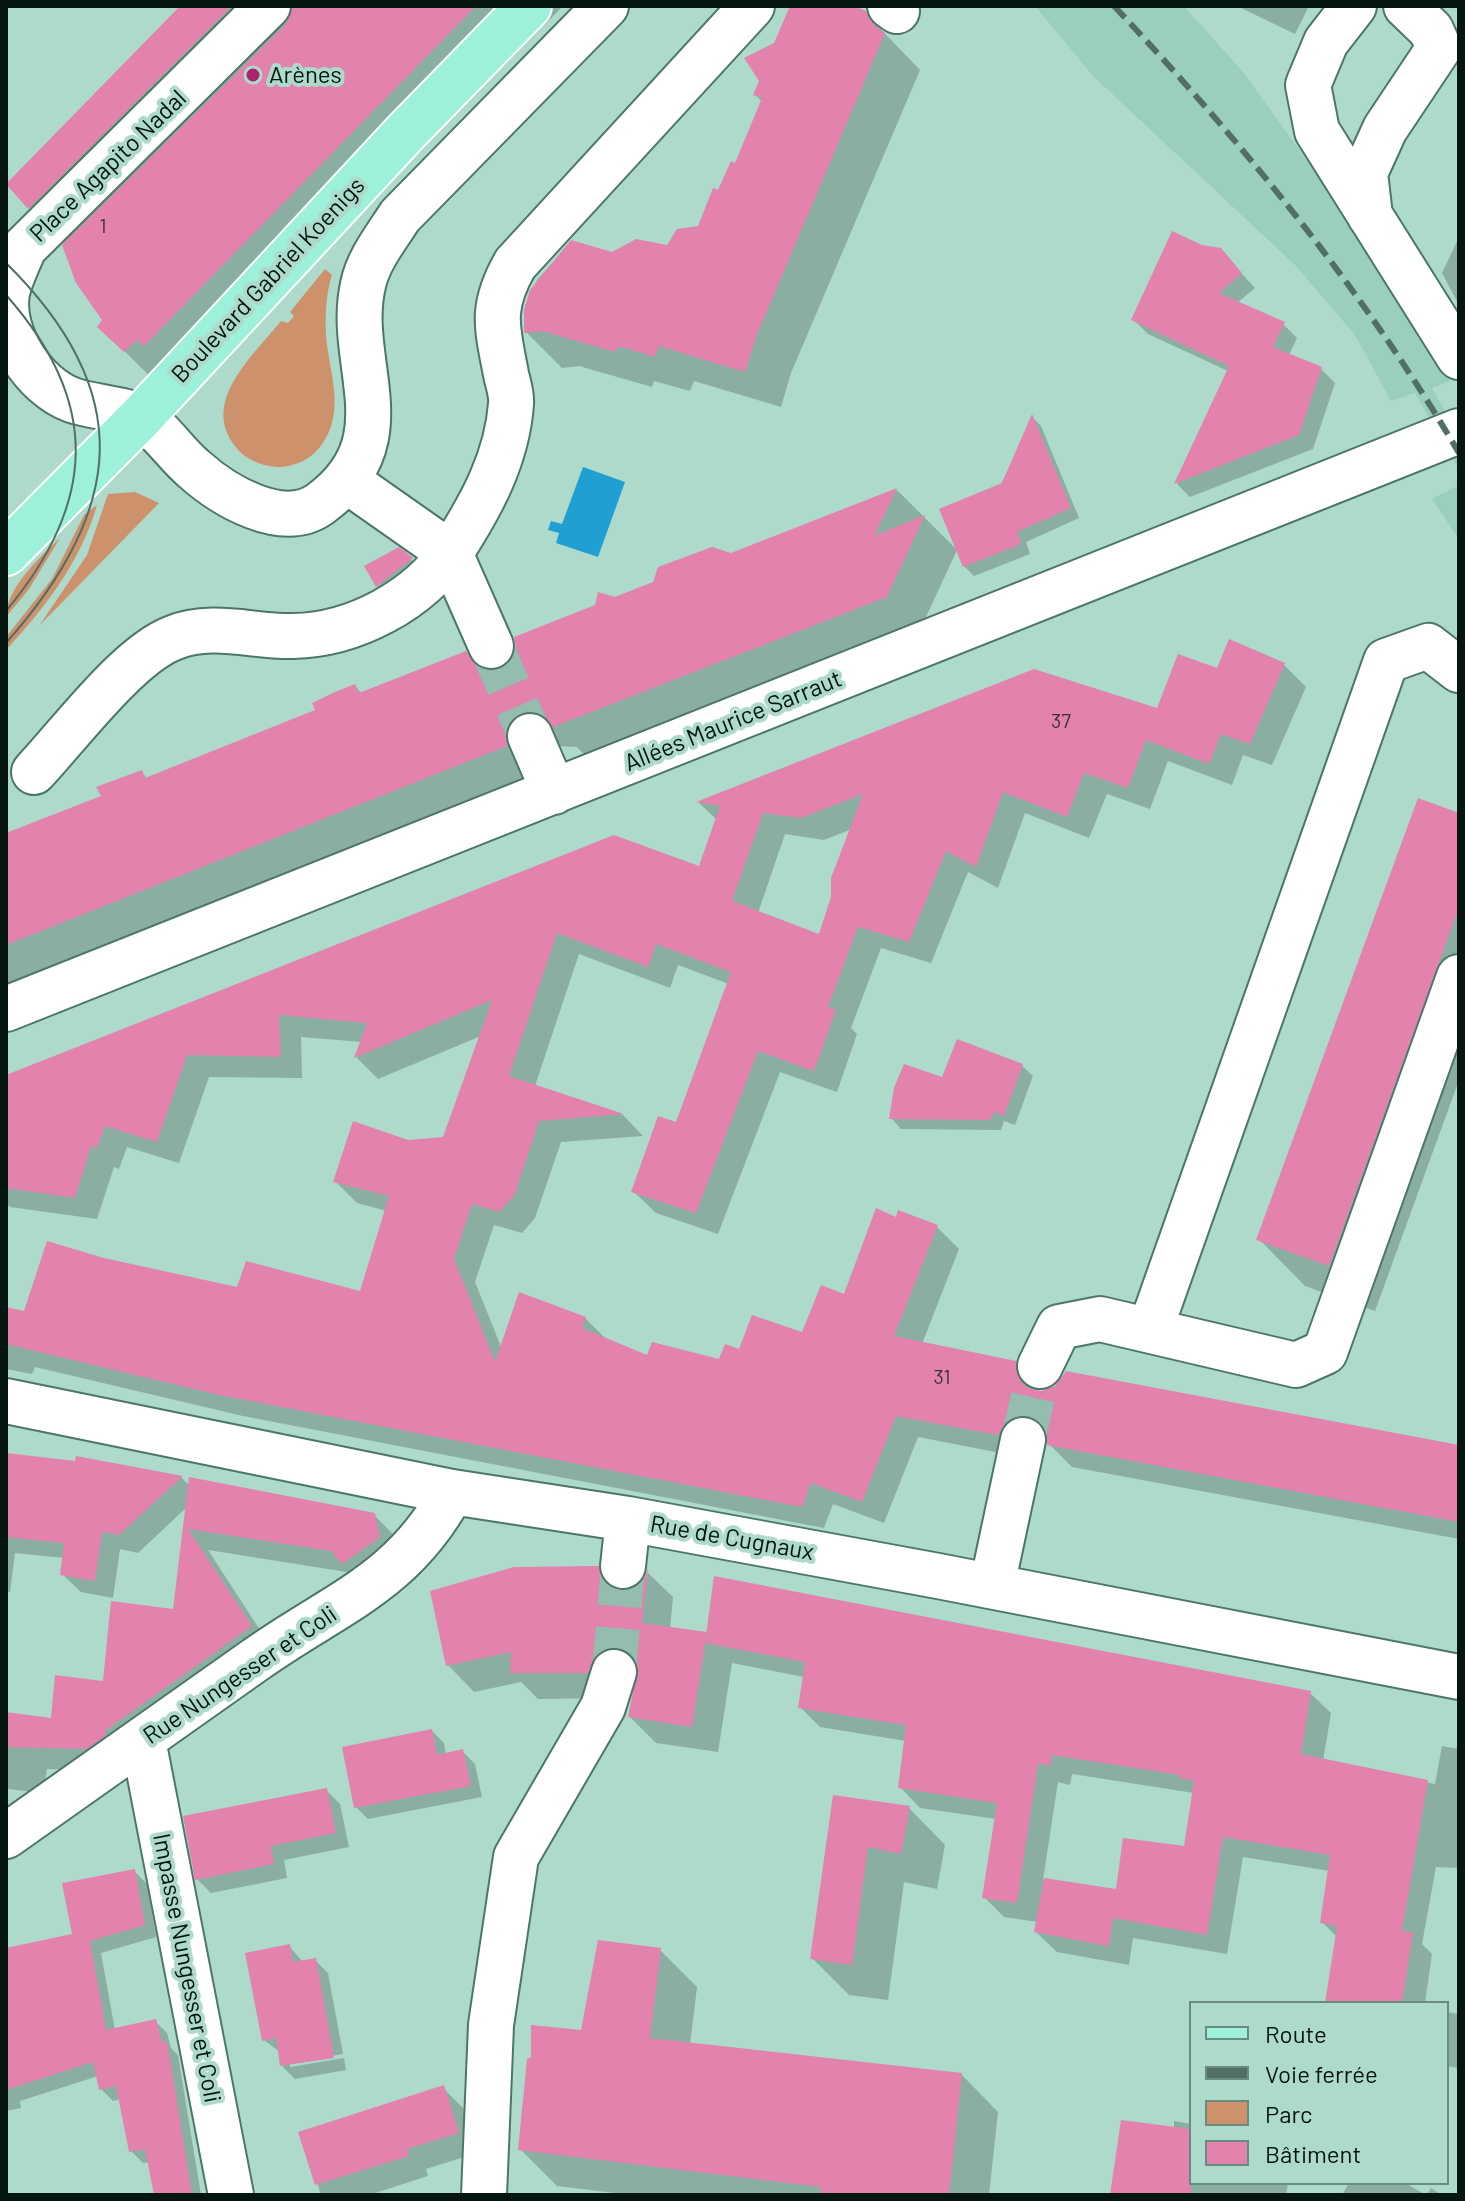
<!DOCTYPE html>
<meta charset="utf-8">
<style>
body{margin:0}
#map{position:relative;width:1465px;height:2201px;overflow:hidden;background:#addacb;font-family:Barlow,sans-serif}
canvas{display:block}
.frame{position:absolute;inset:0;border:8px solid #051510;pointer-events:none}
.legend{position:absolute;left:1189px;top:2001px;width:260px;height:184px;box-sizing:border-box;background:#addacb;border:2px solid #6a8b80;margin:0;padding:10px 14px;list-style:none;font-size:24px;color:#051510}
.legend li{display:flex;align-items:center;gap:16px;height:40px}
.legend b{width:40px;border:2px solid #6a8b80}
</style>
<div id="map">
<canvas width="1465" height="2201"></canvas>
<div class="frame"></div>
<ul class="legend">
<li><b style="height:10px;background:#9df1da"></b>Route</li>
<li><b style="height:10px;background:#526f66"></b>Voie ferrée</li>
<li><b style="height:22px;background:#cd916c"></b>Parc</li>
<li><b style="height:22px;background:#e282ad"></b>Bâtiment</li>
</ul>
</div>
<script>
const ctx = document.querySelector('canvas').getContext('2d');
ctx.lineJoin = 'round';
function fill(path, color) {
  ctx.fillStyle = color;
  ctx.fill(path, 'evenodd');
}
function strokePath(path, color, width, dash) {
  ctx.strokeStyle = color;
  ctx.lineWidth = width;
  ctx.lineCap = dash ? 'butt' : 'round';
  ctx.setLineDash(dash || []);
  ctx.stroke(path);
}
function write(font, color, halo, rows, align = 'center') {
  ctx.font = font + ' Barlow,sans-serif';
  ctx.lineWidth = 8;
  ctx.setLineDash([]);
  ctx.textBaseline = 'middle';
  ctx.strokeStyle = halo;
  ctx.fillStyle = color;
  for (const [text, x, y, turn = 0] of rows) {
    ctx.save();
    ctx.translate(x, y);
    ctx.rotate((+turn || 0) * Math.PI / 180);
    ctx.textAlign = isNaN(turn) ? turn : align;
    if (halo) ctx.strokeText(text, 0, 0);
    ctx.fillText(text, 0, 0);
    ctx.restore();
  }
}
const built = new Path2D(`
 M1035 6H1183L1202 26 1243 72 1404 295 1442 359 1450 381 1432 388 1459 435V470L1415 393 1391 401 1355 335 1295 265 1093 76Z
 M1459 485V539L1432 499Z`);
const green = new Path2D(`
 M325 269 332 275C326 293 325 316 326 335 329 374 347 412 320 447 310 460 294 467 277 467 261 466 244 459 235 446 200 401 254 355 281 321L288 323 294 316 290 312Z
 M135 492 159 503 39 626 87 555 108 494Z
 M97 505C81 561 45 608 6 650V637L52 579 84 515Z
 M60 538 29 589 6 617C6 588 40 557 60 538Z`);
const water = new Path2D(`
 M583 467 625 482 598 557 556 543 559 533 548 530 551 521 562 524Z`);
const shadow = new Path2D(`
 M182 6H563L189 388 168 394 99 326 105 320 66 244 29 207Z
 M792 6H849L865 13 920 70 791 373 781 407 694 381 690 391 654 381 652 387 579 366 562 368 526 332V310L537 280 572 242 613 254 668 247 699 228 736 165 762 102 755 94Z
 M1237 6H1309L1295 34Z
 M1459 237V305L1442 273Z
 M1202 247 1220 250 1255 288 1237 303 1283 324 1297 338 1289 355 1321 369 1335 383 1313 449 1190 497 1177 484 1228 371 1148 334 1134 320Z
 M1032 417 1041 426 1079 518 1026 542 1030 554 974 576 964 566Z
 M897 490 957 550 920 630 589 760 577 747 555 746 540 779 6 991V835L104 797 141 772 148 779 317 712 355 686 362 694 465 653 483 671H501L615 599Z
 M398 550 418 565 384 592 377 586Z
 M1284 665 1306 687 1272 765 1243 755 1232 785 1168 761 1150 809 1107 794 1089 838 1025 813 998 888 968 872 931 963 881 948 851 1028 857 1034 837 1092 780 1072 718 1234 656 1213 633 1191 677 1125 729 984 678 965 670 988 579 954 535 1086 623 1115 643 1136 561 1142 535 1218 522 1233 494 1225 475 1282 502 1349 585 1318 608 1341 648 1358 720 1362 741 1352 803 1334 845 1297 897 1219 937 1227 959 1249 922 1344 1015 1363 1038 1386 1039 1393 1459 1448V1539L1072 1467 1049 1444V1437L1037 1438 1021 1457 918 1437 884 1523 833 1504 824 1528 243 1416 35 1367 32 1374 6 1369V1309L25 1313 104 1260 238 1290 361 1294 387 1211 357 1203 335 1181 408 1142 445 1139 481 1036 378 1079 357 1058 362 1042 301 1037 302 1078 209 1077 179 1163 127 1147 119 1169 114 1167 97 1219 10 1207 6 1203V1077L700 869 717 820 699 803 1034 671 1158 711 1218 671ZM852 829 820 937 758 913 785 834 824 840Z
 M1459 815V1080L1375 1311 1305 1286 1259 1239Z
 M1022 1066 1033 1076 1015 1125 1004 1121 1001 1130 901 1129 891 1118 944 1079Z
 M6 1454 76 1463 77 1458 182 1478 190 1486 374 1515 397 1538 353 1573 208 1550 273 1650 110 1771 47 1769 43 1793 8 1789 6 1807V1714L52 1721 105 1683 175 1612 187 1507 138 1553 120 1549 113 1598 81 1592 62 1574 64 1558 15 1553 10 1592 6 1591Z
 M598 1568 622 1593 633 1591 644 1583 648 1573 673 1597 670 1629 1310 1693 1331 1713 1323 1761 1435 1784 1442 1746 1459 1749V1868L1436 1867 1422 1944 1432 1954 1425 2003H1327L1337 1937 1322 1922 1330 1871 1243 1857 1227 1954 1133 1938 1129 1965 1057 1952 1036 1932 1038 1922 1004 1917 984 1897 996 1819 920 1808 900 1787 906 1741 820 1727 800 1707 804 1677 732 1663 718 1752 656 1743 630 1717 639 1673 624 1679 614 1698 538 1699 521 1682 474 1692 448 1665ZM1072 1774 1194 1793 1186 1849 1117 1892 1043 1880 1058 1782 1070 1785Z
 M432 1731 444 1743 446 1755 463 1752 475 1764 482 1797 368 1819 356 1807Z
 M326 1790 340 1804 349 1847 284 1860 287 1878 211 1893 197 1879Z
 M835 1798 909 1808 945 1845 937 1889 904 1882 888 2000 849 1995 812 1958Z
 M135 1872 147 1884 156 1937 101 1953 115 2030 155 2021 167 2033 171 2048 178 2055 201 2195H156L149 2162 143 2163 131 2151 121 2099 113 2101 101 2089 98 2076 20 2101 21 2108 6 2111V1949L74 1936Z
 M289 1946 303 1962 315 1960 328 1973 343 2054 290 2063V2067L344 2058 346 2070 295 2079 282 2066 280 2052 264 2040Z
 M660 1950 697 1987 690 2045 962 2075 998 2112 989 2195H632L557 2186 520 2149 582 2032Z
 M1447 2012 1459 2014V2068L1447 2066Z
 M443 2088 463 2108 477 2153 426 2169 428 2176 369 2195H321L301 2133Z
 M1174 2121 1191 2124V2183H1288L1286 2195H1112L1174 2129Z
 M1349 2183H1405L1426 2195H1342Z
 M1431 2188 1442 2195H1427Z`);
const building = new Path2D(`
 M180 6H232L28 209 6 184Z
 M292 6H476L144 346 137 340 124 352 97 327 102 320 76 283 62 245 286 24Z
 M790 6H854L866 11 875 26 885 33 756 337 745 372 659 346 655 357 618 346 616 352 542 331 524 333V310L530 290 571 240 612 252 636 239 667 245 677 229 698 226 713 188 718 190 731 161 735 163 762 98 753 95 759 81 744 58 774 43Z
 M1172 231 1202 245 1221 248 1242 273 1219 293 1285 322 1273 347 1322 367 1299 435 1174 484 1229 366 1131 320Z
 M1032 414 1071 508 1017 532 1021 544 963 567 939 509 1002 483Z
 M897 488 874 536 925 515 887 597 553 727 544 716 534 711 521 713 510 722 505 734 507 746 6 945V833L101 796 96 787 142 770 145 778 315 710 312 703 335 692 355 684 359 693 466 651 477 667 489 671 500 669 512 660 516 648 514 637 595 605 598 592 615 597 653 582 658 567 712 547 731 553Z
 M399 547 413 558 376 587 364 566Z
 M1229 639 1285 663 1250 744 1221 734 1209 764 1146 740 1128 788 1084 773 1067 817 1003 792 976 867 946 851 909 942 858 927 828 1007 836 1010 814 1071 758 1051 696 1213 631 1192 658 1116 676 1122 731 972 656 944 648 967 557 933 509 1076 624 1114 539 1121 514 1196 499 1212 472 1204 454 1259 495 1362 519 1292 586 1317 582 1328 647 1355 652 1342 719 1359 725 1344 739 1349 752 1315 802 1332 821 1285 844 1294 876 1208 896 1217 898 1210 938 1225 894 1336 1016 1361 1020 1381 1028 1388 1041 1391 1055 1386 1066 1371 1459 1445V1522L1047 1445V1433L1040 1422 1027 1415 1015 1417 1005 1423 998 1435 896 1416 862 1502 811 1483 802 1507 219 1395 6 1344V1307L24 1311 47 1241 104 1258 237 1287 246 1261 360 1291 389 1196 333 1182 353 1121 408 1140 443 1137 492 1000 354 1058 367 1023 279 1015 281 1057 187 1055 157 1142 105 1126 97 1148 91 1146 75 1198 6 1188V1075L614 835 699 866 720 806 696 802 1034 669 1157 708 1178 654 1217 668ZM863 794 831 878V897L819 934 732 901 763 813 801 818Z
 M1418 798 1459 813V907L1329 1266 1256 1240Z
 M957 1039 1023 1064 1004 1116 994 1112 990 1120 889 1119 894 1088 904 1064 942 1077Z
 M6 1453 75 1461 76 1456 183 1476 119 1535 102 1532 95 1581 60 1575 64 1543 6 1537Z
 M189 1477 375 1513 380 1537 342 1564 331 1551 188 1529 252 1626 106 1730 105 1736 87 1749 6 1747V1712L51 1718 55 1675 103 1681 111 1601 173 1609Z
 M599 1566 608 1586 621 1591 632 1589 643 1581 648 1569 642 1623 707 1632 692 1727 628 1717 638 1667 632 1655 621 1648H609L598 1653 588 1673H510L511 1652 446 1666 430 1591 514 1567Z
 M714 1576 1311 1691 1301 1754 1428 1780 1402 1931 1413 1932 1402 2003H1325L1337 1926 1320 1923 1330 1855 1223 1837 1207 1935 1113 1918 1109 1946 1034 1932 1044 1878 1116 1889 1123 1838 1184 1846 1194 1781 1179 1778 1180 1775 1052 1755 1050 1766 1038 1763 1017 1903 982 1898 997 1803 898 1788 906 1725 798 1708 805 1662 705 1643Z
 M432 1729 437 1755 463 1749 471 1786 354 1808 342 1747Z
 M327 1788 336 1833 271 1846 274 1864 195 1880 183 1816Z
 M833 1795 910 1806 901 1854 868 1847 852 1965 810 1959Z
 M135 1869 145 1925 90 1941 106 2030 156 2019 162 2042 167 2041 192 2195H154L145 2149 129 2152 116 2086 99 2090 93 2062 6 2090V1948L72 1934 62 1883Z
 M598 1940 661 1948 650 2038 962 2073 949 2195H820L821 2187 518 2150 527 2059 531 2057V2025L581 2030Z
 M290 1944 293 1962 316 1958 334 2058 280 2066 276 2038 262 2041 245 1953Z
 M444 2085 459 2133 407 2149 409 2156 315 2185 298 2132Z
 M1121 2120 1191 2129V2195H1110Z`);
const minorTunnel = new Path2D(`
 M491 646 530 736
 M1023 1440 1040 1366
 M614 1672 623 1566`);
const minor = new Path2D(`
 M268 6 24 248C18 263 10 278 7 293 0 334 34 386 72 400 91 407 128 409 142 418 162 431 176 454 194 469 223 495 282 531 320 504 408 440 345 363 363 285 368 260 386 238 400 216L606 6
 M890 6 897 11
 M1354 6 1326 42 1308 85 1317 131 1459 357
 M1370 216 1365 173 1385 129 1439 48 1431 30 1406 6
 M346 480 450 553 491 646
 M530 736 554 792
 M34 772C68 736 128 655 173 638 212 622 253 637 293 636 354 635 420 600 453 549 482 504 507 458 511 404 512 394 508 384 506 374 497 327 490 308 515 264L752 6
 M6 1009 1459 431
 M1150 1330 1386 661 1428 646 1459 670
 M1040 1366 1059 1327 1100 1319 1296 1365 1325 1352 1459 977
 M6 1401 452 1492 628 1519 938 1576 1459 1677
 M623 1566 628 1519
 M992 1586 1023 1440
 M143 1740 231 2195
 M6 1836C89 1778 172 1719 255 1660 335 1603 402 1584 452 1492
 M484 2195 491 2025 516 1857 603 1707 614 1672`);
const major = new Path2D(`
 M6 553 141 417 404 134 529 6`);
const tram = new Path2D(`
 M6 263C138 393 124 510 6 643
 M6 295C101 402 97 502 6 611`);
const rail = new Path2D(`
 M1114 6C1243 143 1364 291 1459 453`);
const markers = [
 [253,75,8,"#a9236d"]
];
const numberNames = [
 ["1",103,226],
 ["37",1061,721],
 ["31",942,1377]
];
const poiNames = [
 ["Arènes",269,75]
];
const streetNames = [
 ["Place Agapito Nadal",108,166,-44],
 ["Boulevard Gabriel Koenigs",268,280,-47],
 ["Allées Maurice Sarraut",733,721,-22],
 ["Rue de Cugnaux",732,1538,10],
 ["Rue Nungesser et Coli",240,1675,-34],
 ["Impasse Nungesser et Coli",187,1968,79]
];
fill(built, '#9acfbd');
fill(green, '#cd916c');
fill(water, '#209fd3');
fill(shadow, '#0003');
fill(building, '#e282ad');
strokePath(minorTunnel, '#94bcaf', 44, [44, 22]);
strokePath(minor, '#4c7669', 48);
strokePath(major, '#fff', 48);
strokePath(minor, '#fff', 44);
strokePath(major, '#9df1da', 44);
strokePath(tram, '#526f66', 2);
strokePath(rail, '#526f66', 6, [16, 8]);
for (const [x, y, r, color] of markers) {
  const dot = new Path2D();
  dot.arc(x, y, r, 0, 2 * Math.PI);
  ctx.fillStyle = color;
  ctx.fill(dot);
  strokePath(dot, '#addacb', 3);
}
write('20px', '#3c3037', null, numberNames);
write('24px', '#051510', '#addacb', poiNames, 'left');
write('24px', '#051510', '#addacb', streetNames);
</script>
